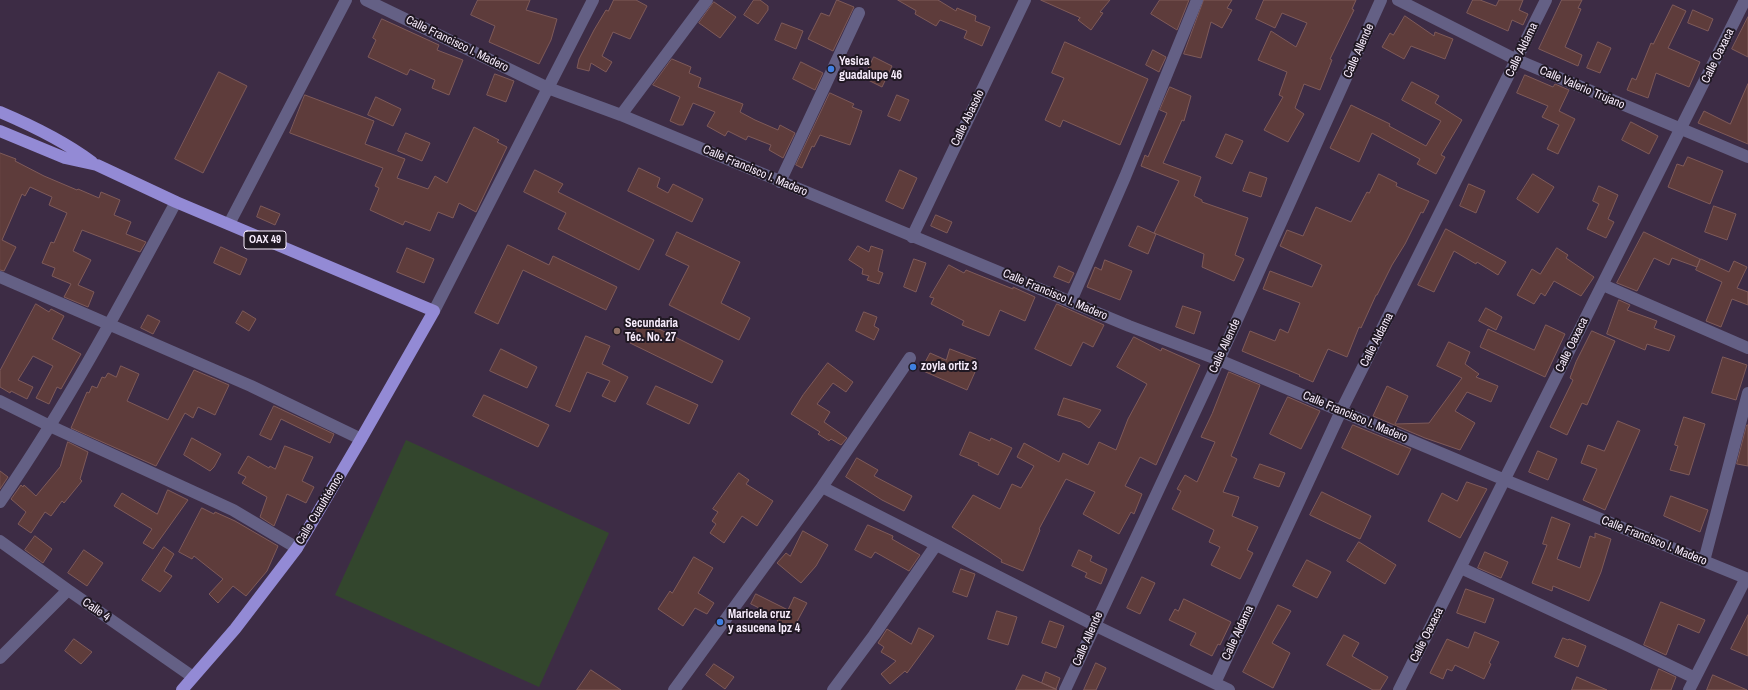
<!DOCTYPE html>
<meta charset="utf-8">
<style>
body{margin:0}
canvas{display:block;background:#3d2c45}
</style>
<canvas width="1748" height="690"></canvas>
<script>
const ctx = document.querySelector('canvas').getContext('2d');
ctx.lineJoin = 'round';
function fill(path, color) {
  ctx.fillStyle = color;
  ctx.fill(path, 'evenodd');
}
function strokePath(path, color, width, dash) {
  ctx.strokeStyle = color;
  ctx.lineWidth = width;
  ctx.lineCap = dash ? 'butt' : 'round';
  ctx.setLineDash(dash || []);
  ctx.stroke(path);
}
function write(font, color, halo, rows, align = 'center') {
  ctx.font = font + ' "Archivo Narrow",sans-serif';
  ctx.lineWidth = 4;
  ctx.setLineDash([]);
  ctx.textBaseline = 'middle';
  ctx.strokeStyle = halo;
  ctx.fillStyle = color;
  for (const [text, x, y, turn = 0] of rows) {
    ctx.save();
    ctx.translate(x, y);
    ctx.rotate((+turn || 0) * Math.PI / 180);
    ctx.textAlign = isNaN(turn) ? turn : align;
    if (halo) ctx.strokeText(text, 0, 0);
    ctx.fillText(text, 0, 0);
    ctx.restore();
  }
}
const green = new Path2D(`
 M406 440 609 533 539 687 335 595Z`);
const building = new Path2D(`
 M478 0H530L526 10 557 19 551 40 539 64 489 42 495 26 471 15Z
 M614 0H636L647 6 630 39 613 32 602 56 612 62 606 72 591 63 589 71 577 68 579 59 594 30 606 10 608 11Z
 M754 0H760L768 6V10L758 24 744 15Z
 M837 0 854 7 833 51 808 39 821 13 829 16Z
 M898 0H938L956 11 957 8 976 16 975 21 990 27 982 46 964 38 967 31 940 20 936 26 915 14 916 11Z
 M1041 0H1110L1100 12 1103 13 1091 30 1078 20 1080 18Z
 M1160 0H1189L1177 30 1151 14Z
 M1204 0H1232L1227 8 1232 10 1222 28 1211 22 1201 58 1184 54Z
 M1264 0H1356L1352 9 1354 10 1330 59 1332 60 1320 90 1304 84 1295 108 1304 114 1288 142 1264 130 1283 97 1279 95 1287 72 1258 60 1271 31 1296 47 1307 23 1282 13 1275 28 1256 19Z
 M1473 0H1480L1496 6 1499 0H1523L1519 10 1528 14 1523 25 1512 20 1508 31 1467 13Z
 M1562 0H1582L1578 8 1581 9 1565 47 1582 55 1578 66 1539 49Z
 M714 2 736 17 720 38 699 23Z
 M1673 5 1686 11 1668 48 1700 62 1689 87 1656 73 1648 98 1627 90 1632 78 1636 80 1651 43 1653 44Z
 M1693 10 1713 19 1708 31 1688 23Z
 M1405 16 1434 36 1435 32 1453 39 1445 59 1411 46 1404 59 1382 47 1390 33 1393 35Z
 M1748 17V57L1732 49Z
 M382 19 439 45 437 50 463 60 449 95 432 88 435 80 410 69 407 75 368 57 376 40 373 38Z
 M782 23 803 31 796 49 775 40Z
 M1065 42 1148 79 1120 145 1063 120 1060 127 1045 120 1064 78 1052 73Z
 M1598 42 1611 48 1600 73 1587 68Z
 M1153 50 1166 57 1159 72 1146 65Z
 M874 57 892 66 882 87 864 78Z
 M672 59 691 67 689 73 701 78 698 87 743 104 740 112 755 120 778 130 780 125 795 133 783 158 769 150 771 145 748 136 746 140 728 131 725 136 707 126 715 112 693 103 683 125H679L670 121 680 97 653 85Z
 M801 62 823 73 815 90 793 79Z
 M219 72 247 86 203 173 175 159Z
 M495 74 514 81 506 102 487 95Z
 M1525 75 1553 87 1555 84 1569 90 1559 111 1575 119 1558 154 1547 149 1559 125 1542 117 1548 106 1517 93Z
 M1412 82 1439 96 1435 103 1462 120 1441 155 1445 157 1436 174 1417 164 1420 159 1372 133 1359 162 1330 148 1351 105 1390 124 1389 126 1426 146 1441 121 1402 100Z
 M1748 84V144L1698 123 1704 111 1730 124Z
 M1170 87 1191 96 1184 121 1182 120 1163 163 1201 177 1194 196 1202 200V202L1248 218 1235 255 1244 259 1234 281 1202 267 1204 254 1154 233 1179 181 1141 166 1145 155 1148 157 1167 113 1160 110Z
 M830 93 854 104 852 107 862 111 856 129 850 145 820 135 814 147 812 146 802 168 796 165Z
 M305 95 374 121 365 144 405 159 397 178 428 189 435 176 447 183 474 127 499 140 497 142 507 147 476 212 459 203 453 218 438 212 430 231 405 221 403 225 370 210 379 188 375 186 383 168 290 133Z
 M897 95 909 100 900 121 888 116Z
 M376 97 401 109 393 126 368 115Z
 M1631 122 1658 136 1649 154 1622 140Z
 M406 133 430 143 422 161 398 151Z
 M1226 134 1243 141 1232 164 1216 157Z
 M0 153 16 159 15 161 44 176 77 190 78 189 99 198 101 192 120 200 114 215 131 222 126 234 146 242 140 252 82 230 73 251 91 260 78 285 94 292 88 307 64 297 71 284 52 276 55 268 42 263 51 242 54 243 67 213 49 205 52 197 30 187 25 196 22 194 2 240 16 247 4 271 0 270Z
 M1688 157 1723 171 1710 204 1668 187 1677 164 1683 166Z
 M639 168 660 178 657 187 668 193 673 184 703 199 692 222 628 191Z
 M535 170 563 184 558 192 654 240 639 270 558 229 566 213 524 192Z
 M900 170 917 178 903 209 886 201Z
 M1250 172 1267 178 1261 197 1243 191Z
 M1379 174 1397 183 1396 186 1429 201 1423 213 1421 212 1405 244 1392 265 1377 295H1376L1361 328 1359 327 1347 357 1328 349 1313 382 1299 376 1300 375 1242 351 1250 331 1275 341 1280 329 1288 333 1300 303 1263 289 1270 271 1312 287 1322 265 1280 246 1287 230 1303 236 1316 207 1351 222 1367 192 1369 193Z
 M1533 174 1554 187 1538 213 1517 199Z
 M1469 184 1485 191 1476 213 1460 206Z
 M1599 186 1618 195 1608 219 1614 222 1606 238 1587 229 1599 204 1593 201Z
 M261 206 280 214 275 225 257 217Z
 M1714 206 1736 214 1727 240 1705 232Z
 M936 215 952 222 947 233 931 226Z
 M1138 226 1156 234 1148 254 1129 246Z
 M1446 229 1506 262 1498 275 1477 262 1476 264 1454 251 1434 292 1418 285Z
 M677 232 740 262 721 303 750 318 739 340 669 305 689 266 666 255Z
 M1644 232 1700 259 1697 267 1672 258 1669 265 1654 258 1637 291 1617 283Z
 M508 245 549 265 553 256 617 287 606 310 523 270 498 324 475 313Z
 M858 246 869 252 871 246 883 250 878 271 883 273 879 284 867 280 869 276 862 274 863 269 849 260Z
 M221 247 247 259 240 275 214 263Z
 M407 248 434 259 424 283 397 272Z
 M1557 248 1568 255 1566 258 1594 277 1581 296 1554 281 1545 296 1541 293 1534 304 1517 295 1532 269 1540 274Z
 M914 259 926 263 916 292 904 287Z
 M1701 259 1729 272 1734 261 1747 267 1737 288 1748 292V305L1732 299 1721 327 1706 321 1722 282 1696 270Z
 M1105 260 1132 271 1120 300 1087 287 1095 267 1101 270Z
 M949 265 964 273 966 270 1013 289V287L1035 297 1025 321 1000 310 989 336 962 325 964 321 931 304 934 298 930 297Z
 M1059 266 1074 273 1069 283 1054 277Z
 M1619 300 1630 305 1627 310 1657 321 1654 328 1675 336 1669 351 1647 344 1645 350 1607 334Z
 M36 304 49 312 51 309 64 316 52 339 81 354 61 389 57 387 49 404 36 398 53 366 33 356 18 380 33 387 27 399 11 391 10 393 0 387V371Z
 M1057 304 1104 325 1093 347 1083 342 1071 366 1035 349Z
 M1183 306 1201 312 1194 334 1176 327Z
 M1486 308 1502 317 1496 330 1479 321Z
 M243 311 256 319 249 331 236 323Z
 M864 312 877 317 874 326 879 329 874 340 856 331Z
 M148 315 160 321 153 334 141 328Z
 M641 320 723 361 712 383 630 343Z
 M1546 325 1565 334 1545 377 1480 347 1488 329 1534 350Z
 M1592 331 1615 341 1587 405 1582 403 1567 435 1550 427 1573 380 1570 378 1576 362Z
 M586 336 610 346 602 364 628 377 615 402 602 396 610 381 587 372 570 412 556 406Z
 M1134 337 1161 351 1162 348 1200 365 1156 465 1140 457 1125 486 1142 494 1134 514 1131 512 1119 534 1083 514 1095 492 1066 479 1039 529 1040 530 1023 571 1001 562 1002 560 952 527 973 495 1000 509 1012 484 1021 488 1034 466 1017 457 1024 443 1059 462 1063 453 1088 465 1099 442 1116 450 1128 419 1147 384 1117 367Z
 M1449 342 1470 352 1465 364 1479 374 1476 377 1498 386 1491 402 1467 392 1455 411 1475 423 1460 450 1425 438 1373 416 1387 386 1408 396 1395 424 1429 423 1462 378 1437 366Z
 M501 349 537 367 527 388 490 371Z
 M950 349 976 359 972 371 975 372 967 390 921 370 930 353 946 360Z
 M1723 357 1747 365 1736 400 1712 393Z
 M828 363 853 382 846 392 833 383 817 404 830 412 824 422 847 438 841 445 831 439 829 441 818 434 820 432 791 414 803 395Z
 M121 366 139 374 127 401 168 420 194 370 229 385 215 415 198 407 193 418 185 413 156 466 71 428 87 392 89 393 92 386 97 388 102 377 105 378 108 373 116 377Z
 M1229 372 1260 385 1231 456 1237 459 1223 492 1239 497 1232 516 1258 527 1247 550 1253 553 1240 579 1211 565 1220 547 1209 542 1214 530 1172 509 1181 491 1177 489 1185 475 1197 482 1215 442 1201 437 1212 414Z
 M656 386 698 405 689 424 647 404Z
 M484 395 549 425 538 447 473 416Z
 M1288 397 1320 411 1301 449 1270 434Z
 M1064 398 1101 410 1089 428 1081 422 1058 415Z
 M274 406 334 434 330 443 281 419 271 440 260 435Z
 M1684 417 1705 424 1689 475 1670 470 1678 446 1675 445Z
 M1618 421 1640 430 1605 510 1583 500 1597 469 1581 463 1588 445 1604 451Z
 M1353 425 1411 449 1398 475 1342 448Z
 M1747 425H1748V466L1737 464Z
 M970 432 990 441 991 438 1012 448 998 475 978 465 979 463 960 455Z
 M192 438 221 454 214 467 210 471 184 455Z
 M68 442 88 452 80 479 82 481 64 503 62 501 51 516 45 512 31 533 18 524 26 512 11 499 21 485 23 487 24 485 36 496 60 467Z
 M285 446 313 457 302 481 314 487 306 503 287 494 274 526 260 517 267 497 242 483 246 477 238 473 248 456 269 468 270 466 275 469Z
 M1538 451 1557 459 1548 480 1529 472Z
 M857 458 878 470 874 476 912 496 904 511 882 500 846 477Z
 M1260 464 1285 473 1279 487 1254 478Z
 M0 471 8 477 0 489Z
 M739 473 749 480 746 484 773 501 757 526 742 516 724 543 710 533 716 524 712 521 718 512 713 509Z
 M1467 482 1487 489 1460 538 1428 521 1442 493 1457 501Z
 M168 490 188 500 153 549 143 543 152 529 114 506 122 493 157 514Z
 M1322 492 1371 516 1360 539 1310 515Z
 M1671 496 1708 510 1700 532 1664 516Z
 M202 508 214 514 215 512 235 521 278 546 267 571 246 596 233 586 218 603 209 594 223 579 194 556 192 559 179 552Z
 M1552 517 1570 524 1557 559 1580 568 1590 536 1595 538V533L1611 539 1601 572 1589 601 1553 586 1552 591 1532 583 1547 545 1543 544Z
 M868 525 893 536 892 539 920 555 909 571 875 552 871 558 855 550Z
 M803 531 828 545 816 566 801 583 777 563 786 553 790 556Z
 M35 536 52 549 43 563 25 550Z
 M1359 542 1396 565 1385 584 1347 561Z
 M164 547 174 554 164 571 172 576 160 592 142 580Z
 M84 550 103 563 87 586 68 573Z
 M1079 550 1092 556 1090 561 1107 569 1101 584 1085 577 1087 573 1072 566Z
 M1485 552 1508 562 1501 578 1478 568Z
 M694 557 713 568 698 593 714 603 707 614 695 608 683 626 658 609 670 591 672 593Z
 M1307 560 1331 572 1317 598 1293 586Z
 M961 569 975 574 967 597 953 592Z
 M1142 577 1155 583 1140 614 1127 608Z
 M1466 589 1494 599 1485 623 1457 613Z
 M756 594 788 610 794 597 807 603 793 629 777 621 779 618 751 604Z
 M1184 599 1231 622 1220 645 1218 644 1212 656 1190 645 1196 633 1169 620 1175 609 1178 611Z
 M1661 602 1705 620 1699 633 1678 624 1666 655 1644 645Z
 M1278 605 1291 611 1272 643 1290 653 1273 688 1243 672Z
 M997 611 1017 617 1008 645 988 639Z
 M1748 615V656L1731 649Z
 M1050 621 1064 626 1056 648 1042 643Z
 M919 628 934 636 907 673 905 671 890 684 881 674 896 661 881 652 884 647 878 643 887 629 911 644Z
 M1475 632 1499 642 1489 663 1491 664 1484 679 1455 665 1452 671 1447 669 1443 679 1430 673 1447 639 1468 648Z
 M1344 635 1359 643 1352 656 1388 677 1380 690H1373L1327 665Z
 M1563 638 1568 640 1569 639 1586 646 1578 667 1555 657Z
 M74 639 92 652 81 664 65 651Z
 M1096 663 1106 668 1096 690H1084Z
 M714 664 734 677 725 689 706 675Z
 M1659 669 1676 677 1671 690H1651Z
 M591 670 621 690H577Z
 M1046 672 1060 678 1056 689 1042 683Z
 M1023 675 1042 683 1057 690H1016Z
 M1713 675 1747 690H1707Z
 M1577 677 1607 690H1572Z`);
const minor = new Path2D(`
 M366 0 548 88 621 115 1129 326 1219 360 1505 480 1748 579
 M1398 0 1517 60 1748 157
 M621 115 707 0
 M780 182 859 13
 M229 224 346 0
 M912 237 1025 0
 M0 277 251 386 361 439
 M1603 285 1748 348
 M1071 301 1125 177 1197 0
 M434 311 593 0
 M0 401 50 426 233 510 297 548
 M822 487 1094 625 1229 690
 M0 502C66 407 121 304 176 202
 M0 541 68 590 193 677
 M1704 561 1748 393
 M1461 568 1629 646 1695 678
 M0 658 68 590
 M1215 683 1341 411 1546 0
 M674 690 822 487 910 358
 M833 690 874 635 936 545
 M1065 690 1219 360 1381 0
 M1399 690 1745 0
 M1689 690 1746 578`);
const major = new Path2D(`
 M0 112C33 126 64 141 92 162
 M0 131 65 158 97 165 176 202 434 311 361 439 297 548 235 629 182 690`);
const markers = [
 [831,69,4,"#3f7fe0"],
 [617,331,4,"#8d6e63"],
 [913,367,4,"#3f7fe0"],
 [720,622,4,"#3f7fe0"]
];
const shields = [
 [265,240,42]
];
const shieldNames = [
 ["OAX 49",265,240]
];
const streetNames = [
 ["Calle Francisco I. Madero",457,44,26],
 ["Calle Aldama",1522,50,-64],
 ["Calle Allende",1359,51,-66],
 ["Calle Oaxaca",1718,56,-64],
 ["Calle Valerio Trujano",1582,88,23],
 ["Calle Abasolo",968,118,-64],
 ["Calle Francisco I. Madero",755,171,23],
 ["Calle Francisco I. Madero",1055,295,23],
 ["Calle Aldama",1377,340,-63],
 ["Calle Oaxaca",1572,345,-64],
 ["Calle Allende",1225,346,-65],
 ["Calle Francisco I. Madero",1355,417,23],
 ["Calle Cuauhtémoc",320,509,-59],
 ["Calle Francisco I. Madero",1654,541,22],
 ["Calle 4",96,610,35],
 ["Calle Aldama",1238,633,-65],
 ["Calle Oaxaca",1427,635,-63],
 ["Calle Allende",1088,639,-66]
];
const poiNames = [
 ["Yesica",839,62],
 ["guadalupe 46",839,76],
 ["Secundaria",625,324],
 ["Téc. No. 27",625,338],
 ["zoyla ortiz 3",921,367],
 ["Maricela cruz",728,615],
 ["y asucena lpz 4",728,629]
];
fill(green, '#33462d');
fill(building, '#5e3c3b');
strokePath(building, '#7e5a59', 1);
strokePath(minor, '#646085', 12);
strokePath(major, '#938ad5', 12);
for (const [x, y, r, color] of markers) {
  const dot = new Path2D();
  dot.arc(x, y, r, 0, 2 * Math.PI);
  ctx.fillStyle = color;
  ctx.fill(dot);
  strokePath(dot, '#201823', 1.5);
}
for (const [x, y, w] of shields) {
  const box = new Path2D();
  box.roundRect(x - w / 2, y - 9, w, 18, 3);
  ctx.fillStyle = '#201823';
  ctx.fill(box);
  strokePath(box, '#f7ecfc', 1);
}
write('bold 11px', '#f7ecfc', null, shieldNames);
write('12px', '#f7ecfc', '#201823', streetNames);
write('bold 12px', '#f7ecfc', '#201823', poiNames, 'left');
</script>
